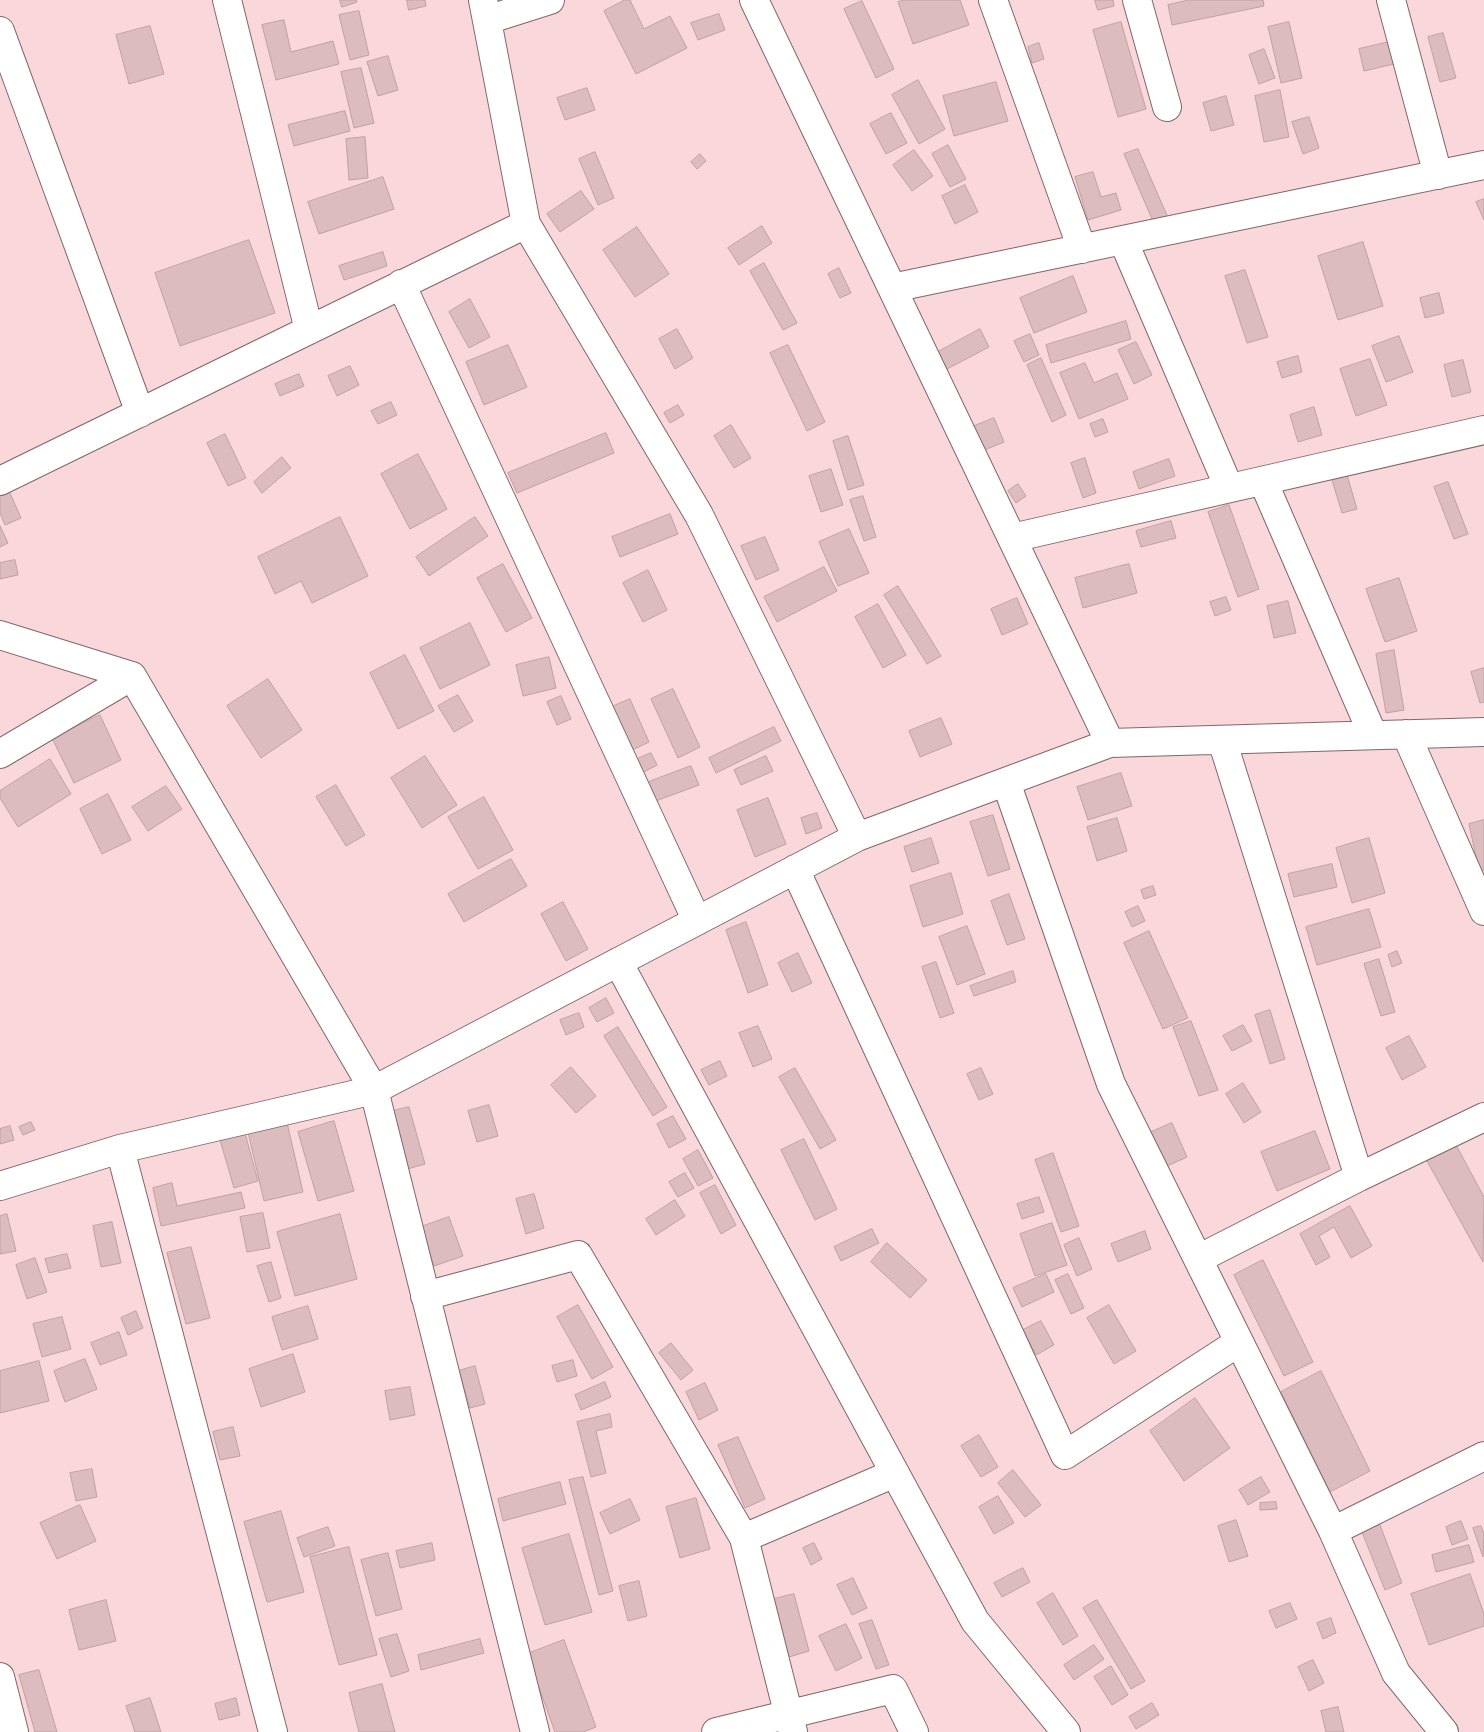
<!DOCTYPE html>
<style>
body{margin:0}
canvas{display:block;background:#f9d7db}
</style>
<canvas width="1484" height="1732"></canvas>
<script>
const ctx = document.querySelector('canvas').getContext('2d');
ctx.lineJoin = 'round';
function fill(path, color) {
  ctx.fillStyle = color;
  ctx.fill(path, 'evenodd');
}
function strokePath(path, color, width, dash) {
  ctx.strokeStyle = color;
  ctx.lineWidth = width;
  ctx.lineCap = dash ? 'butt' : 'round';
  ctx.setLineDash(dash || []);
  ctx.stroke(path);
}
const building = new Path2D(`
 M340 0H356L357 2 342 7Z
 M407 0H425L426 6 409 10Z
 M625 0H630L644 29 670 16 687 48 636 74 604 11Z
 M905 0H960L969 25 913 44 898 2Z
 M1095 0H1113L1114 6 1098 10Z
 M1189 0H1263L1264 6 1172 25 1168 5Z
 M862 1 894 69 876 78 844 9Z
 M359 11 369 55 350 60 339 15Z
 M719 14 725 30 698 40 691 23Z
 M284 20 291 52 333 41 339 64 276 80 262 25Z
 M1121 22 1146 109 1118 117 1093 30Z
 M1289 22 1302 78 1281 83 1268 27Z
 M150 26 164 74 129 84 116 35Z
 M1443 33 1456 78 1440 82 1428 37Z
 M1389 42 1394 64 1364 71 1359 49Z
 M1039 43 1044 59 1032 63 1028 47Z
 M1264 49 1275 78 1259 84 1249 55Z
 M388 56 398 90 378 96 367 62Z
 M361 68 374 123 354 128 341 72Z
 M918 80 945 129 919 144 892 95Z
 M996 82 1008 121 954 136 943 96Z
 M587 88 595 110 565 120 557 98Z
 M1280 90 1289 137 1264 142 1255 96Z
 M1226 96 1234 125 1211 131 1203 103Z
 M345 111 350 131 294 146 288 125Z
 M891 113 907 143 886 154 870 124Z
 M1309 117 1319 148 1303 154 1292 122Z
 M365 137 368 178 349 180 346 139Z
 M948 145 966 179 950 187 932 154Z
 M1138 149 1169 220 1155 226 1124 154Z
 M914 150 933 176 912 191 893 165Z
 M595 152 614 198 598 205 579 159Z
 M700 154 706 161 697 169 691 162Z
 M1093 172 1101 197 1116 193 1121 210 1088 220 1075 177Z
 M383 177 394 209 319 234 308 202Z
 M965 185 978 212 955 224 942 196Z
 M581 191 594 209 560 232 547 214Z
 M1484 199V220L1476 202Z
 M762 226 772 243 739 265 728 248Z
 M637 227 669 274 635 297 603 250Z
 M249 240 275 313 180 346 155 273Z
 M1363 242 1383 306 1338 320 1318 256Z
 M383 252 387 266 344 280 339 266Z
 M764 263 797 323 783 330 750 271Z
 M839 268 851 293 840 298 828 274Z
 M1245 270 1268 337 1247 343 1225 276Z
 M1073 276 1087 312 1034 333 1020 298Z
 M1439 293 1444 313 1425 318 1420 298Z
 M470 299 490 337 469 348 449 312Z
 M1126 321 1131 339 1051 363 1046 345Z
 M677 329 693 358 675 369 659 339Z
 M980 329 989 347 947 369 938 352Z
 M1030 334 1039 355 1024 362 1014 341Z
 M1399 336 1413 372 1386 382 1372 346Z
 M1136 342 1152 375 1134 384 1118 350Z
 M508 345 527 387 484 405 466 362Z
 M788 345 825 422 807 431 770 353Z
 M1298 356 1302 372 1282 378 1277 362Z
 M1041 358 1066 415 1052 422 1027 365Z
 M1370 359 1387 405 1356 416 1340 369Z
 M1463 360 1471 392 1452 397 1444 365Z
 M1085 363 1094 383 1117 373 1128 399 1079 419 1060 373Z
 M350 366 359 385 337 396 328 376Z
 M299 374 304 386 280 396 275 384Z
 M391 402 397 415 378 424 371 411Z
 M678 405 684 415 670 423 664 413Z
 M1314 407 1322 435 1298 442 1290 415Z
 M994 418 1004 442 982 451 972 427Z
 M1103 419 1108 432 1095 437 1090 424Z
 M731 425 751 458 734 468 714 436Z
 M606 433 614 453 517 493 508 473Z
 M225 434 246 478 228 486 207 443Z
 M848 436 864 485 848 490 833 441Z
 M418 454 447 509 410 529 381 474Z
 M282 457 291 468 262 493 254 482Z
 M1085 458 1096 493 1083 498 1071 463Z
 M1169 459 1175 476 1139 489 1133 472Z
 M831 469 843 505 821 512 809 476Z
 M1347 475 1357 509 1342 513 1332 480Z
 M1448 482 1468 534 1454 539 1434 487Z
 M1018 484 1026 496 1016 503 1008 491Z
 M9 491 21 518 5 525 0 513V495Z
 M863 496 876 537 864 541 850 500Z
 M1229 505 1259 589 1238 597 1208 512Z
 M670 514 678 534 620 557 612 537Z
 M340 517 368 576 312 603 301 581 275 594 258 557Z
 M475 517 488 536 429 576 416 557Z
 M1171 521 1176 538 1141 547 1136 531Z
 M0 526 8 543 0 547Z
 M849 529 869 573 838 586 819 542Z
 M765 537 779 570 756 580 741 546Z
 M15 560 18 575 0 579V563Z
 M503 564 532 618 506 632 477 578Z
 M1129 564 1137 593 1083 608 1075 578Z
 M824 567 837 591 777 622 764 597Z
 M648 570 667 610 643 622 623 583Z
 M1399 578 1417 631 1385 642 1366 589Z
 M898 586 941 656 927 664 884 595Z
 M1226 597 1231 610 1215 616 1210 602Z
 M1017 598 1028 624 1002 635 991 609Z
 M1288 601 1296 633 1274 638 1267 606Z
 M878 604 906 655 883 668 855 617Z
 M470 623 490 665 440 689 420 648Z
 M1394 650 1404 710 1386 713 1376 654Z
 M405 655 434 711 398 729 370 673Z
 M549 657 556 688 523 696 516 665Z
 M1484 668V702L1480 703 1471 672Z
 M268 679 302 730 261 758 227 706Z
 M673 689 700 747 678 758 651 699Z
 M458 695 473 721 454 732 438 706Z
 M561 696 571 719 557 725 547 702Z
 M630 699 649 742 626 753 607 709Z
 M100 715 121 760 74 783 52 738Z
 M941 718 952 744 920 757 909 731Z
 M774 727 781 741 716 773 709 758Z
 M651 753 657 765 642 773 635 760Z
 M425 756 457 805 422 828 391 778Z
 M766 756 773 771 741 785 734 770Z
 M50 759 71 794 18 827 0 798V791Z
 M691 766 699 785 645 805 638 786Z
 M1121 773 1132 806 1088 820 1077 787Z
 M336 785 365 835 346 846 316 797Z
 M166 786 182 809 148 831 132 807Z
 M108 794 131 840 102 854 80 809Z
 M484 797 513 850 478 869 448 817Z
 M768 798 786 844 755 857 737 810Z
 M817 813 822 828 806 834 801 818Z
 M993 815 1010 869 988 876 970 822Z
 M1117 818 1127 851 1097 861 1087 827Z
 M1484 820V870L1479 871 1469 824Z
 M931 838 939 863 912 872 904 847Z
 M1369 838 1385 893 1352 903 1336 848Z
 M511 859 527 886 464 922 448 894Z
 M1332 864 1337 887 1294 897 1288 874Z
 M951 873 963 914 923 927 910 886Z
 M1153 886 1156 895 1144 899 1141 890Z
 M1009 894 1025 939 1007 945 991 901Z
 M563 902 588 949 566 961 541 914Z
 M1138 906 1145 921 1132 927 1125 912Z
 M1369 909 1381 947 1317 965 1306 927Z
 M746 922 768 985 748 993 726 930Z
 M967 926 985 974 957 985 939 937Z
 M1149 931 1188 1018 1163 1029 1124 943Z
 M1397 951 1402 963 1392 967 1388 955Z
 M798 953 812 983 792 992 778 963Z
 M1379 959 1395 1012 1381 1016 1364 964Z
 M936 962 954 1013 940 1018 922 967Z
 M1013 971 1016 982 974 996 970 986Z
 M606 998 614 1013 597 1022 589 1008Z
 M1270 1010 1285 1059 1270 1064 1255 1015Z
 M579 1013 584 1027 566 1035 560 1020Z
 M1191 1021 1218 1090 1199 1096 1173 1027Z
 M1243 1025 1252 1041 1232 1051 1223 1036Z
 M758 1026 772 1059 753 1067 739 1033Z
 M618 1027 667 1107 653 1116 604 1036Z
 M1409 1036 1426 1067 1402 1080 1386 1048Z
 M720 1061 727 1076 709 1085 701 1070Z
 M571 1067 596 1096 576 1113 551 1085Z
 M795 1068 836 1140 820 1149 779 1077Z
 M981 1068 993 1094 979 1100 967 1074Z
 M1243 1083 1261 1112 1244 1123 1226 1094Z
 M489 1105 498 1136 477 1142 468 1111Z
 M409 1107 425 1164 404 1170 389 1112Z
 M673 1116 686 1139 669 1148 657 1124Z
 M286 1118 303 1192 264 1201 247 1128Z
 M334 1121 354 1191 318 1201 298 1132Z
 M31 1122 35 1130 23 1135 19 1127Z
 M1172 1123 1187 1157 1165 1167 1149 1133Z
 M10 1126 14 1140 0 1144V1129Z
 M1315 1131 1330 1169 1277 1191 1261 1152Z
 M245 1133 258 1181 234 1188 220 1140Z
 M804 1139 837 1209 815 1220 781 1150Z
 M1456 1145 1484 1197 1483 1262 1427 1161Z
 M698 1150 713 1178 698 1186 683 1159Z
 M1053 1153 1079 1226 1061 1232 1035 1160Z
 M685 1173 694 1188 678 1197 669 1182Z
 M172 1183 177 1206 241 1192 245 1208 161 1226 153 1188Z
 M715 1185 736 1225 721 1234 700 1193Z
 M534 1194 544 1228 526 1234 516 1199Z
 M1039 1197 1044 1212 1022 1219 1017 1204Z
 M675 1200 685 1216 656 1235 646 1219Z
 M1350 1206 1372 1246 1351 1258 1334 1227 1319 1236 1330 1257 1316 1265 1300 1234Z
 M263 1213 270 1248 247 1252 240 1217Z
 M7 1214 16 1251 0 1254V1216Z
 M340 1214 357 1279 295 1296 277 1232Z
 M449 1217 463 1256 434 1266 421 1227Z
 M112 1222 121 1263 101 1267 93 1226Z
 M1052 1223 1067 1265 1035 1276 1020 1234Z
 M872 1229 879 1243 841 1261 834 1247Z
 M1145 1231 1151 1249 1118 1262 1111 1244Z
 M1079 1238 1092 1269 1077 1276 1064 1245Z
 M887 1243 927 1280 910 1298 871 1262Z
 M191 1247 210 1318 186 1324 167 1253Z
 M67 1254 71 1268 49 1273 45 1259Z
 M35 1258 47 1292 27 1299 16 1265Z
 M1263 1260 1313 1362 1284 1376 1234 1275Z
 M271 1262 281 1298 269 1302 257 1266Z
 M1046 1274 1054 1292 1022 1307 1013 1288Z
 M1068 1274 1084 1308 1071 1314 1055 1280Z
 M578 1305 613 1367 592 1379 557 1317Z
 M1109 1305 1136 1351 1114 1364 1087 1318Z
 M308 1306 318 1339 282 1350 272 1317Z
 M136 1311 143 1328 128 1335 121 1318Z
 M62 1317 71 1349 42 1357 33 1324Z
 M1041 1321 1054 1345 1036 1355 1023 1330Z
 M119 1332 127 1355 100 1365 91 1343Z
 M671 1343 693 1370 681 1380 659 1353Z
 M293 1354 305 1392 261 1407 249 1369Z
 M85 1359 97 1389 65 1402 54 1371Z
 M573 1360 577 1376 557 1382 552 1366Z
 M39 1361 49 1401 0 1413V1371Z
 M475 1366 485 1404 470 1408 459 1371Z
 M1321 1371 1370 1471 1330 1492 1281 1392Z
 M605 1382 611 1397 581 1410 575 1395Z
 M705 1383 718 1410 699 1420 686 1392Z
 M410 1387 415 1415 390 1420 385 1391Z
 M1195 1398 1230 1448 1184 1481 1150 1431Z
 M610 1414 612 1427 596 1431 606 1473 591 1477 577 1422Z
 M233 1427 240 1456 220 1460 213 1432Z
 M979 1435 998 1467 981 1477 961 1446Z
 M738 1437 765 1499 745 1508 718 1445Z
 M92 1469 97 1497 76 1501 70 1473Z
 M1013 1470 1041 1505 1025 1517 998 1483Z
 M583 1477 613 1591 599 1595 569 1480Z
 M1261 1477 1270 1492 1248 1505 1239 1490Z
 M560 1482 566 1504 503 1521 498 1499Z
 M998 1496 1014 1523 994 1534 979 1507Z
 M696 1498 710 1549 680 1558 666 1507Z
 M630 1499 640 1520 610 1534 600 1513Z
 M1276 1502 1277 1509 1260 1510V1503Z
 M80 1505 96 1541 57 1559 40 1523Z
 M281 1511 304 1592 267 1602 244 1522Z
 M1236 1520 1248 1556 1229 1562 1218 1526Z
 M1461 1521 1468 1539 1452 1545 1446 1527Z
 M1380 1525 1402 1583 1385 1590 1362 1532Z
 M1481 1526 1484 1534 1483 1557 1473 1528Z
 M328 1527 335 1546 304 1557 297 1538Z
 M569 1534 592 1612 545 1625 522 1548Z
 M432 1543 435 1560 400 1568 396 1551Z
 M814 1543 822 1559 811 1565 803 1548Z
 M1469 1545 1474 1562 1436 1572 1432 1555Z
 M349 1547 377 1655 339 1665 310 1557Z
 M388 1553 402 1609 376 1616 361 1560Z
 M1023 1568 1030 1582 1002 1597 994 1583Z
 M1470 1574 1484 1614V1626L1429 1645 1411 1594Z
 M853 1578 867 1608 852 1615 837 1585Z
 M639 1581 647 1616 628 1621 619 1586Z
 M1053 1593 1078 1636 1063 1645 1037 1603Z
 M794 1594 809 1651 789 1657 774 1599Z
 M106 1600 116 1641 79 1650 69 1610Z
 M1097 1600 1145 1681 1131 1689 1083 1608Z
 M1290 1603 1297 1619 1276 1628 1269 1611Z
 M1331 1618 1336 1633 1323 1639 1317 1623Z
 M872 1620 889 1665 876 1669 859 1624Z
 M846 1624 862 1658 836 1671 819 1636Z
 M397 1634 409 1671 391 1677 379 1639Z
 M480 1639 484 1653 421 1670 418 1655Z
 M564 1640 596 1727 583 1732H555L527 1654Z
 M1094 1645 1104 1659 1074 1680 1064 1665Z
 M1313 1660 1324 1683 1309 1691 1298 1667Z
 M1111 1666 1128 1695 1112 1705 1094 1677Z
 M39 1670 57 1732H35L19 1675Z
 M382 1684 395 1732H359L349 1693Z
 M150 1698 161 1732H135L126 1706Z
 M236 1698 240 1715 219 1720 215 1704Z
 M1152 1703 1159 1715 1136 1729 1129 1717Z
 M1338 1707 1344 1732H1326L1321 1711Z`);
const minor = new Path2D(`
 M227 0 309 330
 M483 0 526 224 699 515 857 837
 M754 0 1110 743
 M993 0 1082 249
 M1137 0 1167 107
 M1391 0 1438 175
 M487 20 550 0
 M0 31 140 413
 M1123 240 1229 488
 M401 284 697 921
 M892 288 1484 165
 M0 481 526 224
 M1263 481 1373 735
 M1012 538 1484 430
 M0 635 132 676 374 1090 535 1732
 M1406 734 1484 911
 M1222 740 1359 1177
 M0 754 132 676
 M1006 782 1111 1084 1333 1531 1396 1673 1444 1732
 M795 869 1065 1455 1239 1342
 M618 962 975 1621 1066 1732
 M120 1149 273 1732
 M0 1186 120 1149 374 1090 857 837 1110 743 1484 732
 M1198 1259 1359 1177 1484 1117
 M425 1296 578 1255 744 1538 793 1732
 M1333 1531 1484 1456
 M744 1538 895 1473
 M0 1677 14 1732
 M716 1732 893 1689 914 1732`);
fill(building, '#ddbcc0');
strokePath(building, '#c0a0a3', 1);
strokePath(minor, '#836669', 30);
strokePath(minor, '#fff', 28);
</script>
